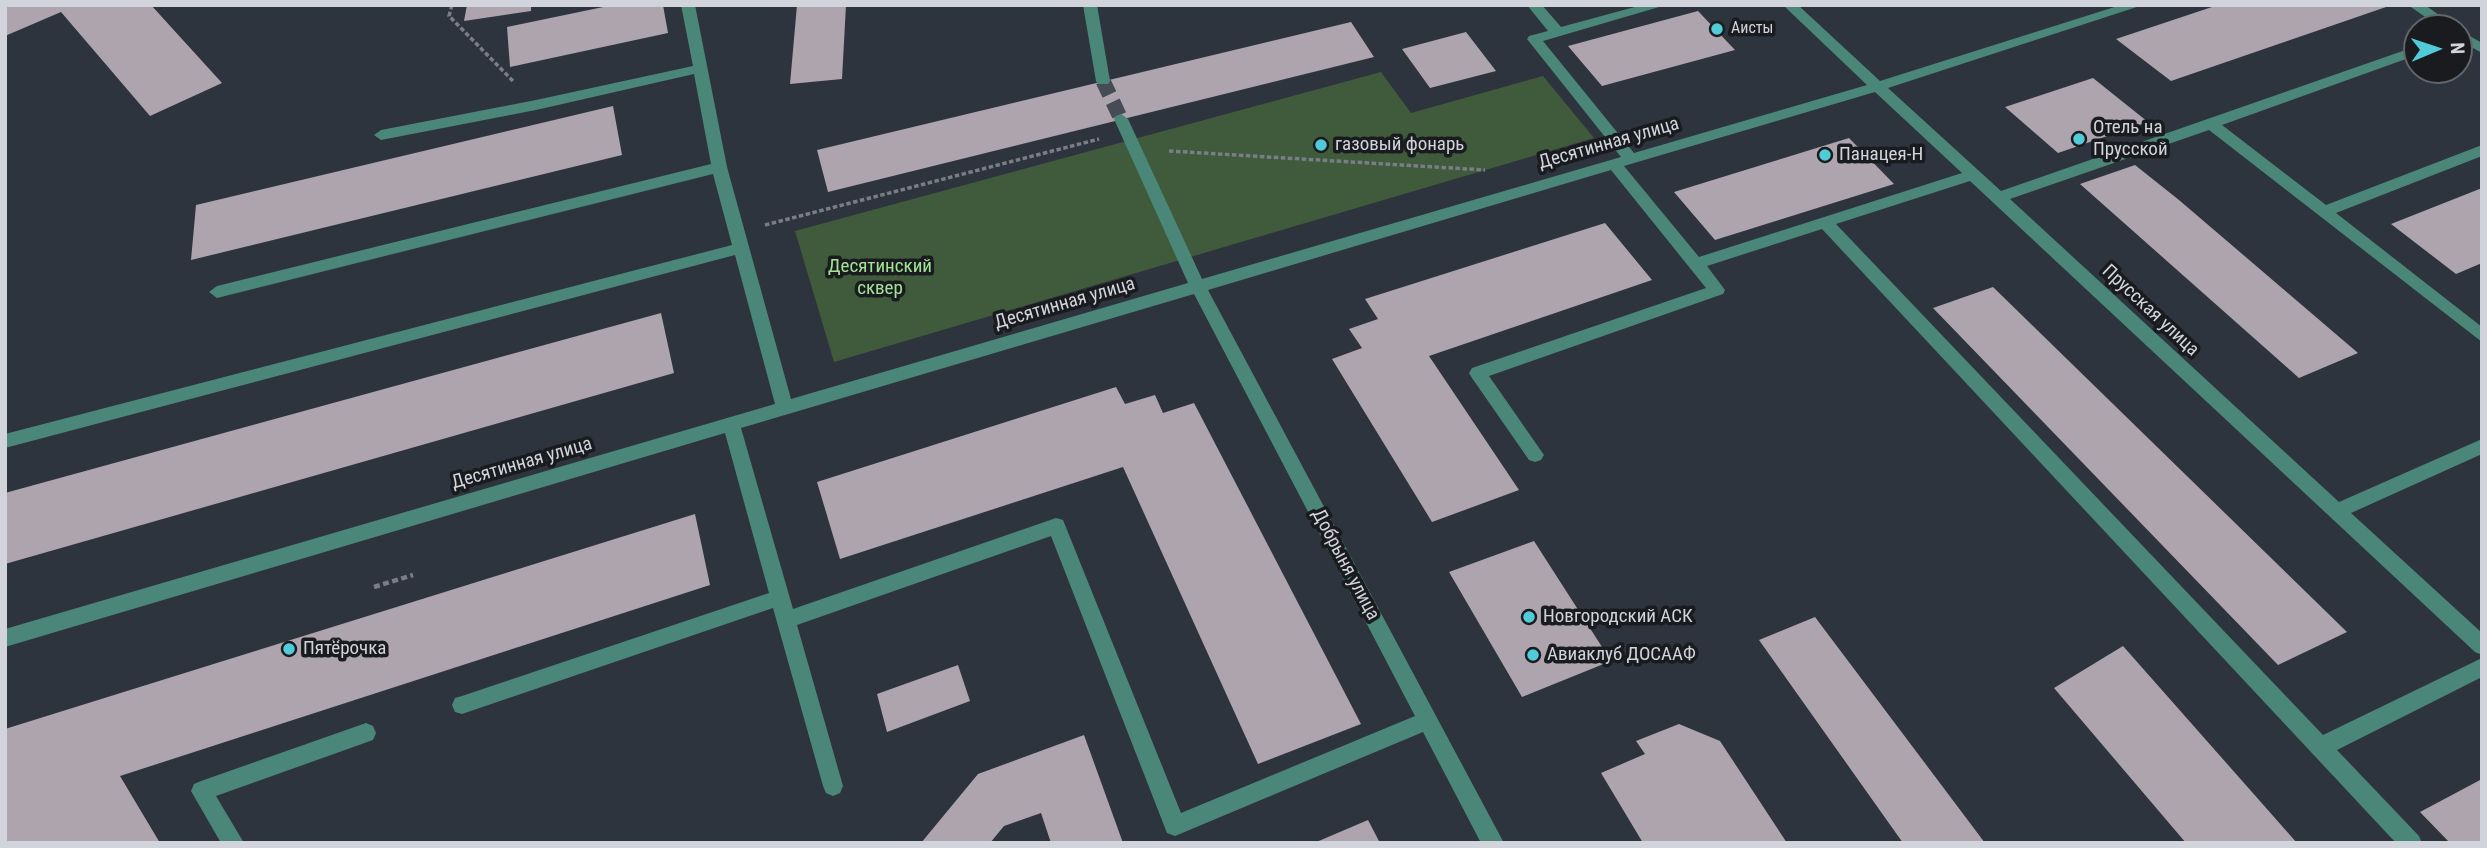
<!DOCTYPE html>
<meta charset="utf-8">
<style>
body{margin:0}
#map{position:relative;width:2487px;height:848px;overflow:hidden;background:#2e343d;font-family:"Roboto Condensed",sans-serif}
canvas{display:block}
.frame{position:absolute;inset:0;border:7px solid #d1d4db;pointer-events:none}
.north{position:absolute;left:2403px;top:14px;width:70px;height:70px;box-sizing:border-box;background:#191b1f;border:2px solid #63656a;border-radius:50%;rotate:88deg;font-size:19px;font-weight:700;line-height:28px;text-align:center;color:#d1d4db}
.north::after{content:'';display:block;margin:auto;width:24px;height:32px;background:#52cbd8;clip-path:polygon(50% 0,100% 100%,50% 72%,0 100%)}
</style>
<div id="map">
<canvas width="2487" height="848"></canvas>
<div class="frame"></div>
<div class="north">N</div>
</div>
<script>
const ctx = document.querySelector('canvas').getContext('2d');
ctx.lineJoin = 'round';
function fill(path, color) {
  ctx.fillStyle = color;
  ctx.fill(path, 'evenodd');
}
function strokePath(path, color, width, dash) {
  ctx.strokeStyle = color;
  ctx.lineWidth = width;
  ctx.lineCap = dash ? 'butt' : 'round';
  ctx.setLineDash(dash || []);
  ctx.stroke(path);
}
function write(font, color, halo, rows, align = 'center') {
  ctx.font = font + ' "Roboto Condensed",sans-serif';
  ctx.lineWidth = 7;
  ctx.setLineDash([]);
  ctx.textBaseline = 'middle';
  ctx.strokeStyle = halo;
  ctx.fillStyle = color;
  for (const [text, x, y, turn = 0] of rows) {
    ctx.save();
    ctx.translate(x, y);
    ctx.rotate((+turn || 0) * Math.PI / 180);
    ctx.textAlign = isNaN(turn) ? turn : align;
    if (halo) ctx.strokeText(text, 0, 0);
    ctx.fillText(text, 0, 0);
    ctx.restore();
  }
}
const green = new Path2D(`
 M1381 72 1411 113 1543 76 1594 138 834 362 795 231Z`);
const building = new Path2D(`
 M5 5H151L222 83 150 116 61 12 5 36Z
 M467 5H531V11L464 21Z
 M613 5H663L668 33 510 67 507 27Z
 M797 5H846L842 79 790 84Z
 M2218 5H2389V6L2171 81 2116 39Z
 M1698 11 1735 50 1602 86 1568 46Z
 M1351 22 1374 57 828 192 817 150Z
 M1466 32 1496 71 1430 88 1402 49Z
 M2093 78 2148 122 2058 153 2005 107Z
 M613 106 622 155 191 260 196 205Z
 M1849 138 1894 184 1715 240 1674 192Z
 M2135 165 2179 200 2358 353 2299 378 2080 184Z
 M2482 188V263L2456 274 2391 224Z
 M1605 223 1652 280 1429 356 1519 490 1432 522 1332 359 1362 348 1349 329 1378 319 1365 299Z
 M1993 287 2347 632 2278 665 1933 308Z
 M661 313 674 373 5 564V493Z
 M1116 387 1125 404 1155 395 1163 413 1194 403 1361 724 1258 764 1123 467 840 559 817 482Z
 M695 514 710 585 120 776 160 843H5V729Z
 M1534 541 1611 661 1522 697 1449 572Z
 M1815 617 1985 843H1903L1759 640Z
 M2123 646 2297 843H2186L2054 688Z
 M958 665 970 701 887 732 877 694Z
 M1679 724 1720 741 1787 843H1643L1601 773 1645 754 1636 741Z
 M1084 735 1123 843H1051L1041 813 1004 826 990 843H921L978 774Z
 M2482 779V843H2450L2420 812Z
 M1368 820 1380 843H1314Z`);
const minorTunnel = new Path2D(`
 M1103 81 1121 119`);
const pathFar1 = new Path2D(`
 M452 5 449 16 514 82
 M1169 151 1485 170
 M765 225 1099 139`);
const path = new Path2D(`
 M374 587 413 575`);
const minor = new Path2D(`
 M681 5H695L727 167 791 399 1188 283 1114 119 1116 116 1121 114 1128 119 1202 279 1621 157 1527 39 1529 36 1548 31 1527 5H1542L1561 27 1642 5H1666L1543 41 1634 153 1867 85 1783 5H1798L1880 81 2121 5H2143L1888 88 2001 191 2417 46V55L2222 125 2326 205 2482 145V156L2336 213 2482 327V342L2209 130 2010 199 2339 502 2482 439V454L2351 513 2482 633V655L2475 652 1970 181 1836 224 2323 735 2482 658V677L2337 750 2419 836 2422 843H2396L1822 229 1707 266 1725 290 1723 294 1489 376 1544 455 1541 460 1535 462 1529 460 1472 378 1469 373 1472 368 1706 288 1611 170 1208 290 1504 843H1481L1423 732 1175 836 1167 833 1051 536 797 625 843 786 840 793 833 796 826 793 823 786 773 608 462 714 455 712 452 705 455 698 462 696 769 593 725 433 5 647V629L775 404 735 255 5 448V434L732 245 713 174 217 298 209 292 217 286 711 164 694 74 536 110 381 140 374 135 381 130 536 100 693 66ZM1875 92 1962 173 1699 257 1624 166ZM1194 294 1415 716 1181 813 1063 520 1056 518 793 609 741 428Z
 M1083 5H1097L1110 81 1108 84H1098L1096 81Z
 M2408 5H2425L2457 28H2441Z
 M2459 30 2482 43V53L2459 40Z
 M366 723 373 726 376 733 373 740 216 796 244 843H221L191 791 194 784 201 781Z`);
const markers = [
 [1717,29,7,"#52cbd8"],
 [2079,139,7,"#52cbd8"],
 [1321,145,7,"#52cbd8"],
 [1825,155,7,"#52cbd8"],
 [1529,617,7,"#52cbd8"],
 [289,649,7,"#52cbd8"],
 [1533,655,7,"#52cbd8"]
];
const farPoinames = [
 ["Аисты",1731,29]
];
const poiNames = [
 ["Отель на",2093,128],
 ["Прусской",2093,150],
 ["газовый фонарь",1335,145],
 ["Панацея-Н",1839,155],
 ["Новгородский АСК",1543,617],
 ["Пятёрочка",303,649],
 ["Авиаклуб ДОСААФ",1547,655]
];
const streetNames = [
 ["Десятинная улица",1609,144,-16],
 ["Десятинная улица",1065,304,-16],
 ["Прусская улица",2150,311,43],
 ["Десятинная улица",522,464,-16],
 ["Добрыня улица",1345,565,62]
];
const parkNames = [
 ["Десятинский",880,267],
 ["сквер",880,289]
];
fill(green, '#405a3c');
fill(building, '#ada4ae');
strokePath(minorTunnel, '#464c55', 15, [15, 8]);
strokePath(pathFar1, '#797e86', 3.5, [4.5, 2.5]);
strokePath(path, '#797e86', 4.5, [6, 3.5]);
fill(minor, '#4a8778');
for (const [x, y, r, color] of markers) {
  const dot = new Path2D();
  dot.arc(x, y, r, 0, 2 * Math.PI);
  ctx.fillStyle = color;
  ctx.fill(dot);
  strokePath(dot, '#191b1f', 2.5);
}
write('16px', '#d1d4db', '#191b1f', farPoinames, 'left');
write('19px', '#d1d4db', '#191b1f', poiNames, 'left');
write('19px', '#d1d4db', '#191b1f', streetNames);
write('19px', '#a2e296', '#191b1f', parkNames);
</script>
